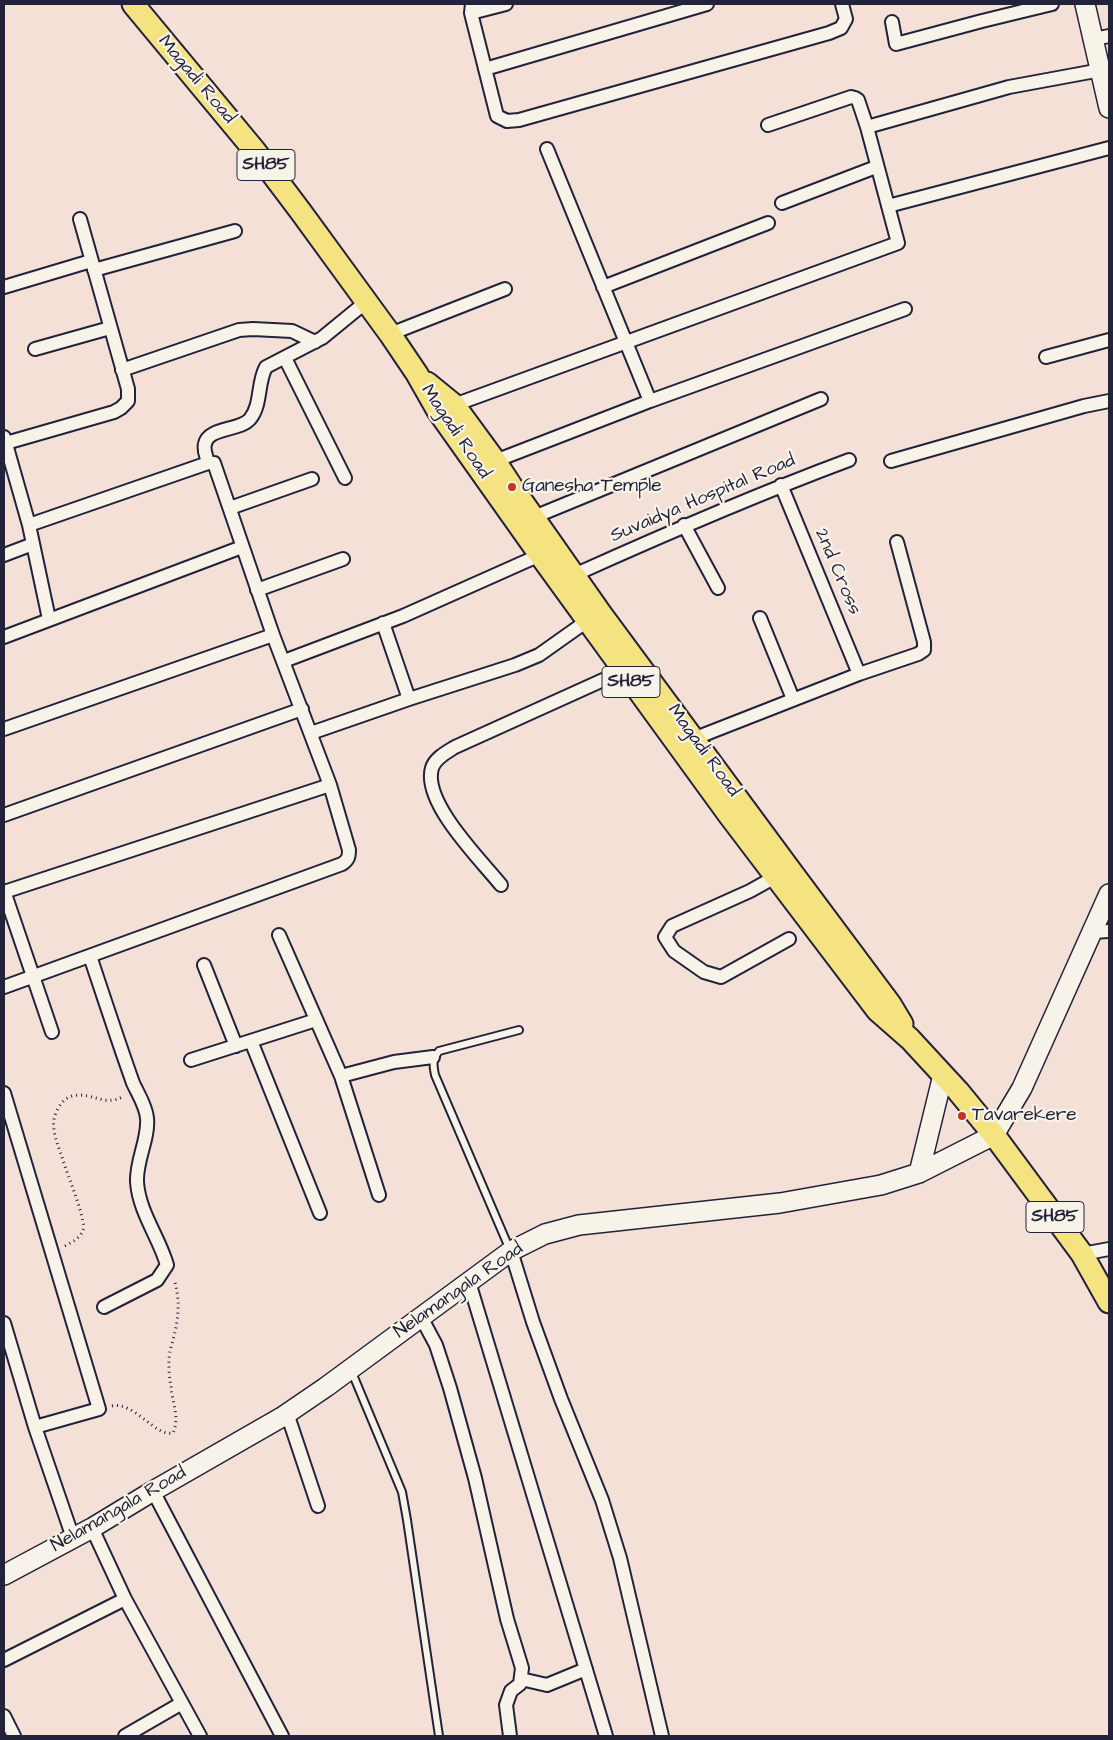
<!DOCTYPE html>
<style>
body{margin:0}
#map{position:relative;width:1113px;height:1740px;overflow:hidden;background:#f5e0d8;font-family:"Architects Daughter",sans-serif}
canvas{display:block}
.frame{position:absolute;inset:0;border:5px solid #22223b;pointer-events:none}
</style>
<div id="map">
<canvas width="1113" height="1740"></canvas>
<div class="frame"></div>
</div>
<script>
const ctx = document.querySelector('canvas').getContext('2d');
ctx.lineJoin = 'round';
function strokePath(path, color, width, dash) {
  ctx.strokeStyle = color;
  ctx.lineWidth = width;
  ctx.lineCap = dash ? 'butt' : 'round';
  ctx.setLineDash(dash || []);
  ctx.stroke(path);
}
function write(font, color, halo, rows, align = 'center') {
  ctx.font = font + ' "Architects Daughter",sans-serif';
  ctx.lineWidth = 4.5;
  ctx.setLineDash([]);
  ctx.textBaseline = 'middle';
  ctx.strokeStyle = halo;
  ctx.fillStyle = color;
  for (const [text, x, y, turn = 0] of rows) {
    ctx.save();
    ctx.translate(x, y);
    ctx.rotate((+turn || 0) * Math.PI / 180);
    ctx.textAlign = isNaN(turn) ? turn : align;
    if (halo) ctx.strokeText(text, 0, 0);
    ctx.fillText(text, 0, 0);
    ctx.restore();
  }
}
const path = new Path2D(`
 M65 1246C74 1241 81 1238 84 1227 80 1203 69 1180 62 1157 58 1146 52 1131 54 1119 56 1110 62 1099 72 1096 92 1091 104 1108 124 1096
 M112 1406C134 1401 155 1437 173 1433 180 1418 172 1401 171 1387 169 1376 168 1362 170 1351 171 1346 173 1341 174 1336 179 1317 180 1298 174 1279`);
const service = new Path2D(`
 M510 1250 435 1075C433 1065 432 1059 439 1051L519 1030
 M351 1370 402 1492 407 1520 439 1736`);
const minor = new Path2D(`
 M472 4 471 13 497 116 507 121 519 120 829 33 841 28 846 19 842 4
 M471 13 506 4
 M892 22 896 44 982 21 1052 4
 M1094 39 1109 36
 M485 69 707 4
 M768 125 851 97 855 98 858 100 867 127
 M547 149 650 401
 M782 203 876 167
 M888 206 1109 148
 M94 270 235 231
 M4 287 91 261
 M603 287 768 223
 M390 334 505 289
 M35 349 110 328
 M1046 357 1109 340
 M285 358 345 478
 M122 370 239 330 253 329 292 331 315 342
 M454 405 898 243 867 127 1009 87 1101 70
 M4 437 29 525 49 619
 M6 443 114 412 121 408 128 401V389L80 219
 M495 461 650 401 905 309
 M891 461 1084 406 1109 401
 M208 463C207 457 203 450 205 444 208 427 240 431 250 419 262 404 257 383 266 367L322 338 366 302
 M781 485 859 674
 M230 508 312 479
 M534 517 821 399
 M684 525 718 588
 M4 555 33 544
 M574 575C665 534 755 495 849 460
 M257 590 343 559
 M760 618 793 699
 M383 623 409 699
 M4 637 242 547
 M284 661 403 616 540 555
 M4 729 273 635
 M311 733 409 699 515 665 539 655 587 621
 M693 739 859 674 918 654 924 650V642L897 542
 M4 815 302 709
 M775 877 750 891 672 926 665 937 674 951 704 972 721 977 789 939
 M501 885C480 859 422 802 432 768 435 758 447 752 455 747L623 671
 M4 891 52 1032
 M4 892 330 785
 M1092 932 1109 931
 M279 935 341 1076 379 1195
 M90 956C104 998 118 1041 133 1083 138 1094 146 1106 147 1118 149 1139 136 1160 137 1182 139 1212 159 1237 167 1265L157 1280 104 1307
 M204 965 236 1046
 M4 987 342 864C348 860 349 857 349 850L330 785 273 635 214 463H208L29 525
 M251 1041 320 1213
 M191 1060 316 1020
 M341 1076 394 1062 433 1057
 M4 1093 99 1409 35 1427
 M511 1251 533 1322 561 1399 602 1500 620 1558 662 1736
 M1082 1254 1109 1249
 M469 1282 606 1736
 M421 1317 436 1345 450 1388 475 1478 507 1619 522 1668 520 1684 511 1691 506 1705 510 1736
 M4 1323 35 1427 73 1538
 M287 1413 318 1506
 M153 1491 282 1736
 M92 1528 125 1599 200 1736
 M4 1660 125 1599
 M521 1679 547 1685 586 1669
 M4 1716 14 1736
 M125 1736 182 1703`);
const secondary = new Path2D(`
 M1085 4 1109 108
 M919 1173 943 1075
 M4 1575 92 1528 153 1491 282 1417 326 1387 511 1251 545 1234 579 1225 780 1203 881 1185 919 1173 994 1135 1022 1088 1109 894`);
const primary = new Path2D(`
 M133 4 255 151 301 212 390 334 417 374 438 411 540 555 729 815 877 1010 910 1039 958 1091 994 1135 1082 1254 1109 1302
 M427 383 454 405 495 461 512 487 601 614 790 870 890 1004 902 1024`);
const markers = [
 [512,487,5,"#c8321e"],
 [962,1116,5,"#c8321e"]
];
const shields = [
 [266,165,58],
 [631,682,58],
 [1055,1217,58]
];
const shieldNames = [
 ["SH85",266,165],
 ["SH85",631,682],
 ["SH85",1055,1217]
];
const streetNames = [
 ["Magadi Road",196,80,50],
 ["Magadi Road",455,432,56],
 ["Suvaidya Hospital Road",703,499,-23],
 ["2nd Cross",837,572,67],
 ["Magadi Road",703,751,54],
 ["Nelamangala Road",459,1291,-35],
 ["Nelamangala Road",119,1510,-30]
];
const poiNames = [
 ["Ganesha Temple",522,487],
 ["Tavarekere",972,1116]
];
strokePath(service, '#22223b', 10);
strokePath(minor, '#22223b', 16);
strokePath(secondary, '#22223b', 22);
strokePath(primary, '#22223b', 25);
strokePath(path, '#22223b', 3, [1, 4]);
strokePath(service, '#f7f3e8', 6);
strokePath(minor, '#f7f3e8', 12);
strokePath(secondary, '#f7f3e8', 19);
strokePath(primary, '#f5e381', 21);
for (const [x, y, r, color] of markers) {
  const dot = new Path2D();
  dot.arc(x, y, r, 0, 2 * Math.PI);
  ctx.fillStyle = color;
  ctx.fill(dot);
  strokePath(dot, '#f7f3e8', 2);
}
for (const [x, y, w] of shields) {
  const box = new Path2D();
  box.roundRect(x - w / 2, y - 15.5, w, 31, 4);
  ctx.fillStyle = '#f7f3e8';
  ctx.fill(box);
  strokePath(box, '#22223b', 1);
}
write('bold 18px', '#22223b', null, shieldNames);
write('19px', '#22223b', '#f7f3e8', streetNames);
write('19px', '#22223b', '#f7f3e8', poiNames, 'left');
</script>
